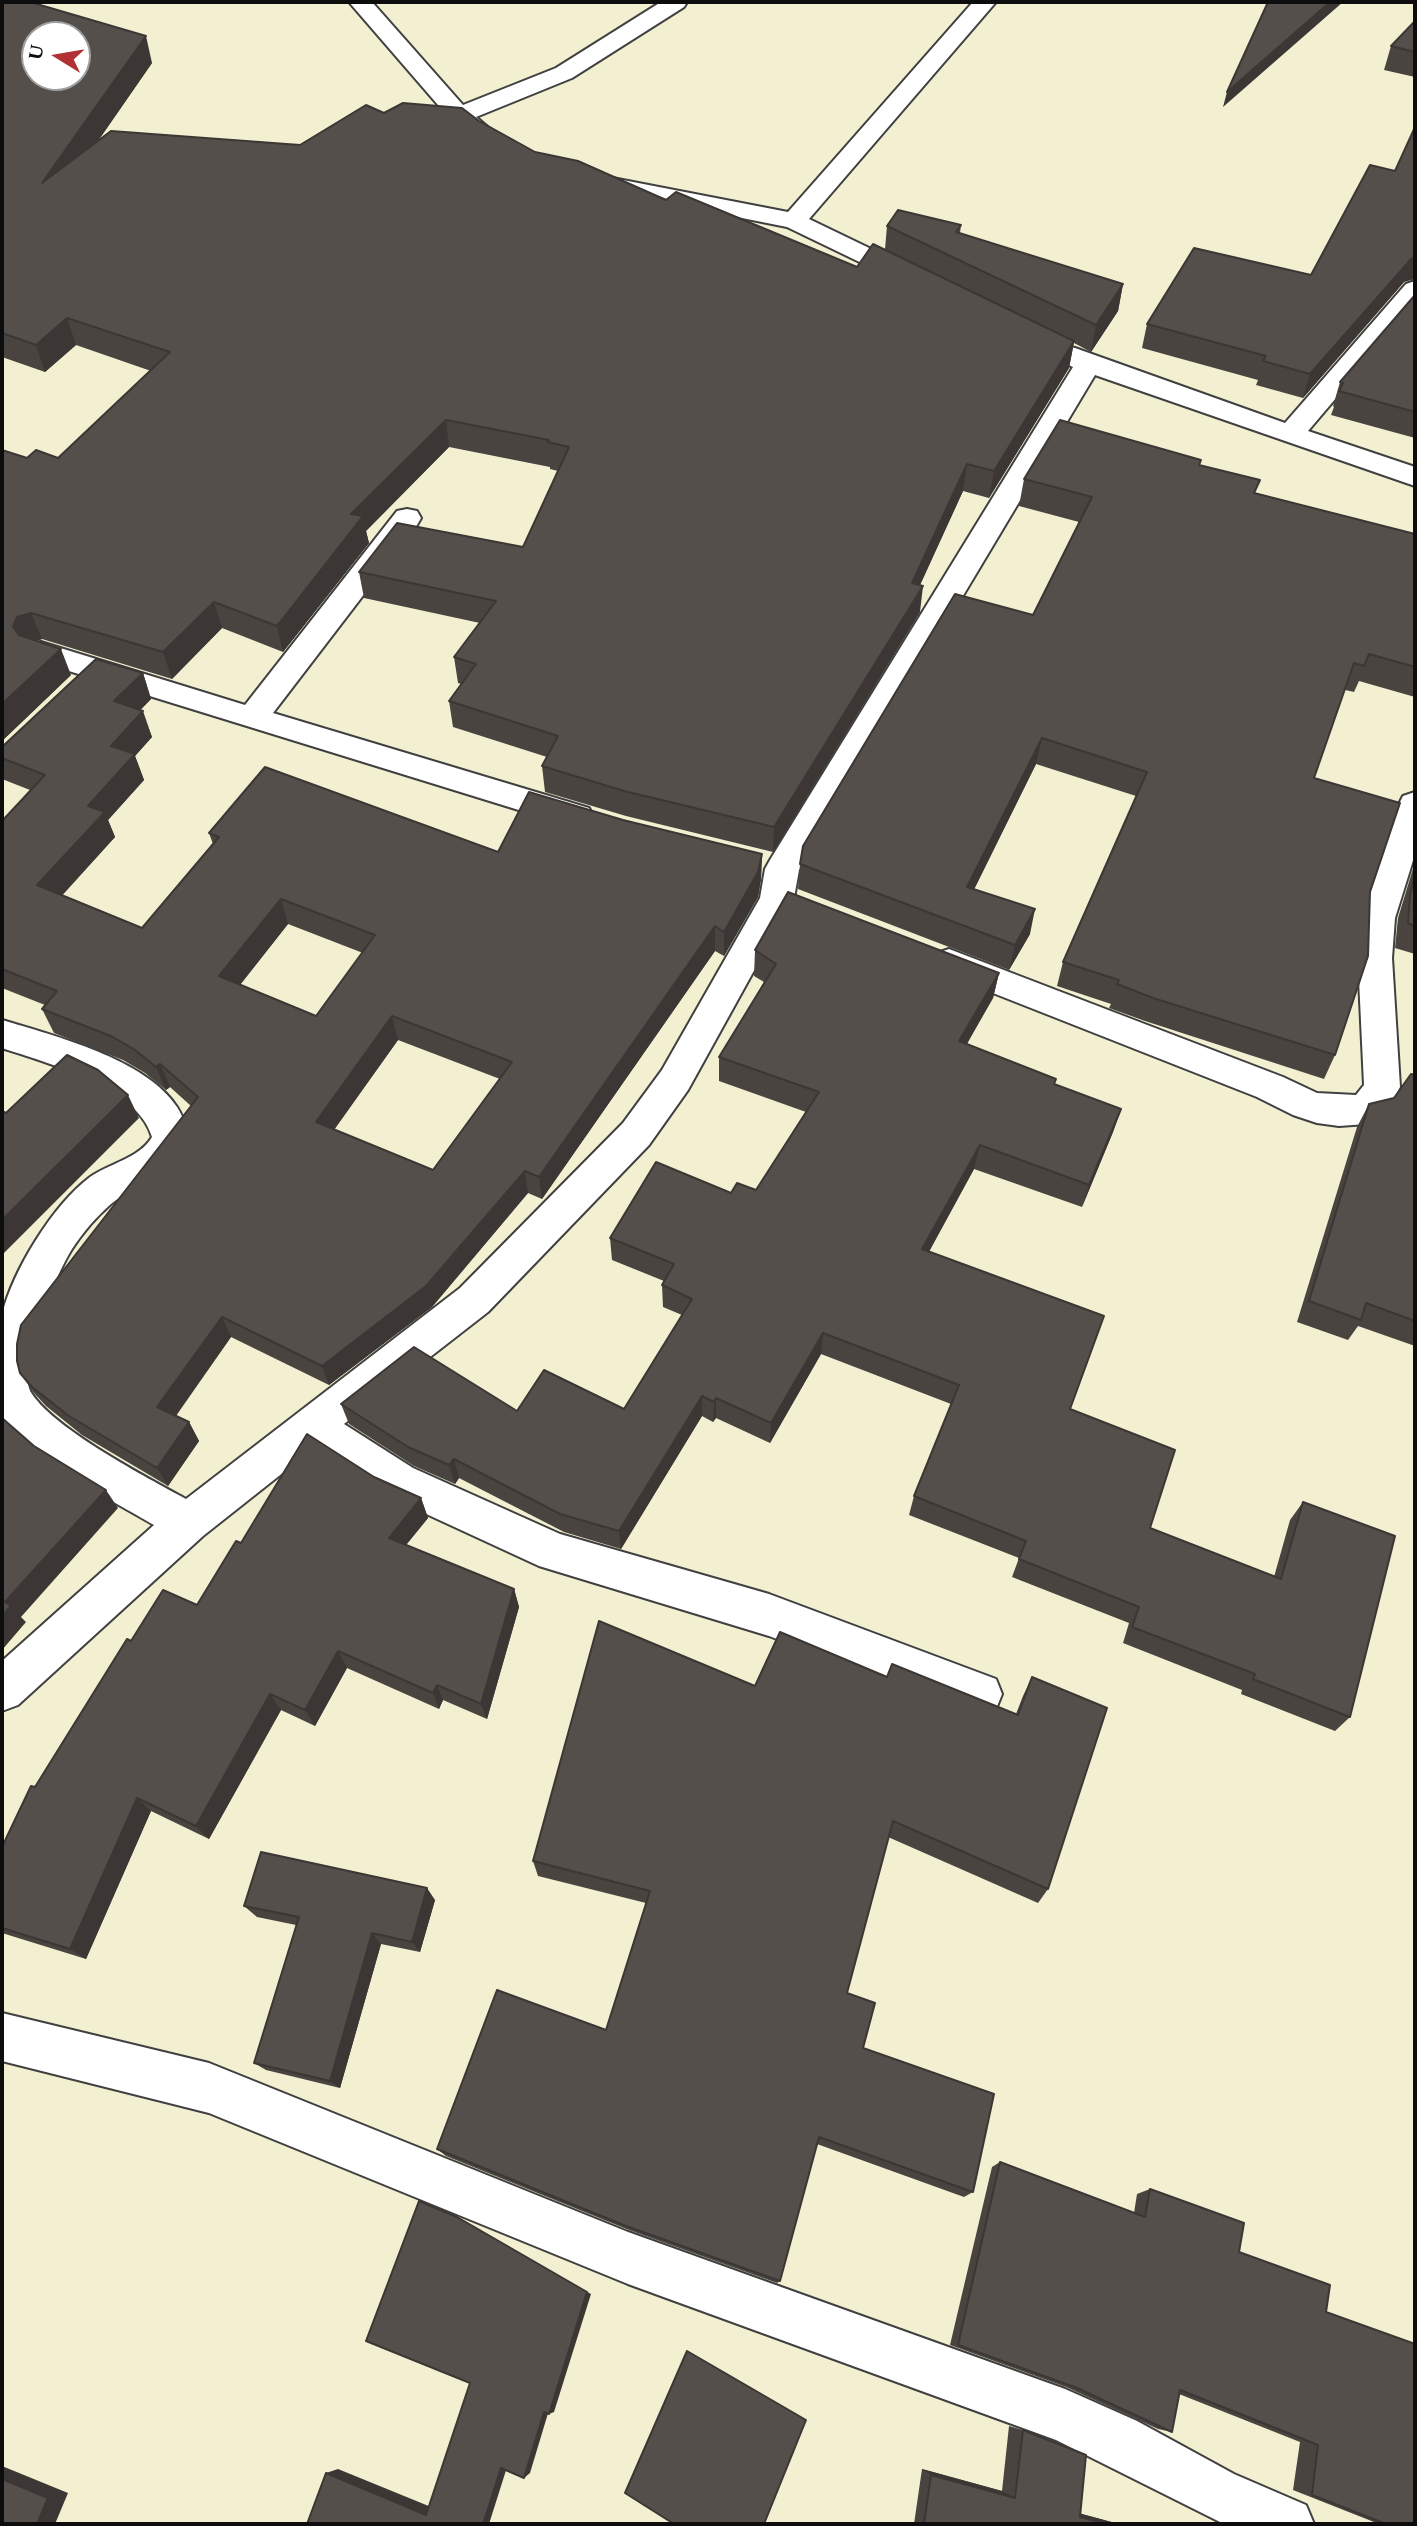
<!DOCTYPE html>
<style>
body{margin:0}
#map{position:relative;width:1417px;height:2526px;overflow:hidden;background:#fefbef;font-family:Spectral,serif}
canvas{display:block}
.frame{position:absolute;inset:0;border:4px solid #0d0d0d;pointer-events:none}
.north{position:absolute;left:21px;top:21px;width:70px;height:70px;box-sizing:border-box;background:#fff;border:2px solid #9e9e9e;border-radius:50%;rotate:281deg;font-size:19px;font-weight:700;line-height:28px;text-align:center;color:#0d0d0d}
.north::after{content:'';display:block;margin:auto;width:24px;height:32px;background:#b23134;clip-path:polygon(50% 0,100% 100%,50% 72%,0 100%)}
</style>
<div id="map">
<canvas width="1417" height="2526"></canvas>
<div class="frame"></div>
<div class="north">U</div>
</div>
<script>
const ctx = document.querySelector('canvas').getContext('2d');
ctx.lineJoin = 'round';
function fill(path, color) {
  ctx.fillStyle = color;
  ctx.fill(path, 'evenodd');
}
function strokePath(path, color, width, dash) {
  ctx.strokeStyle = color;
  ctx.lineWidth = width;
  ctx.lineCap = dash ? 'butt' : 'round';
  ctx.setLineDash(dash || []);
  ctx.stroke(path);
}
const farmland = new Path2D(`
 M2 2H1415V2524H2ZM35 35H77V77H35Z`);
const minor = new Path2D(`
 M349 2H372L463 105 556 68 661 2H687L684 7 572 78 476 117 505 142 501 147 493 149 485 147 451 120Z
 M973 2H996L809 219 921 273 925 278 921 283 912 286 903 283 787 227 597 189 588 187 585 182 588 177 597 175 788 212Z
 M1415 281V305L1308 431 1415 467V486L1095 375 799 870 794 898 688 1090 649 1145 488 1312 344 1424 413 1468 560 1534 769 1594 996 1679 1002 1694 996 1709 980 1716 769 1636 539 1566 383 1494 313 1449 203 1536 18 1705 2 1711V1661L154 1525C113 1501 26 1457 2 1416 2 1391 0 1338 2 1315 13 1270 53 1205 90 1177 108 1164 140 1158 152 1137 138 1087 47 1063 2 1048V1020C55 1036 146 1059 177 1107 183 1116 186 1127 188 1137 178 1176 138 1181 111 1204 96 1217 83 1232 72 1249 57 1273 14 1368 32 1394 56 1430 146 1477 186 1499L460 1288 623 1123 662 1070 760 898 765 869 770 860 1073 367 1057 360 1053 354 1057 348 1066 346 1075 348 1285 423 1406 284Z
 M407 509 417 511 421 518 417 525 273 713 589 808 593 816 589 824 577 828 30 659 26 652 30 645 41 642 245 705 397 511Z
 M1415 792V854L1395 918 1392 958 1400 1087 1395 1097 1380 1119 1367 1124 1339 1126 1317 1123 1293 1115 1257 1097 937 971 932 962 937 953 949 949 1283 1077 1317 1093 1356 1095 1364 1085 1358 958 1361 918 1399 804 1403 796Z
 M2 2013 209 2063 628 2232 1065 2389 1137 2421 1234 2474 1306 2505 1314 2524H1224L1056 2440 628 2284 209 2113 2 2061Z`);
const wall = new Path2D(`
 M2 2 152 63 98 141 300 145 384 113 479 121 535 152 857 267 885 249 887 226 961 225 960 233 1123 284 1118 311 1091 352 1074 343 1069 368 989 498 963 491 920 585V612L773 852 626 816 545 792 542 766 547 757 453 727 449 701 461 684 458 683 454 657 480 623 364 598 359 572 523 547 558 471 550 469V467L449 447 366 531 369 543 283 652 222 628 172 679 42 639 37 641 71 675 2 741V450L27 458H58L151 371 76 345 45 372 2 357Z
 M1415 21V77L1384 70 1391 46Z
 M1311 275 1404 282 1303 398 1256 385 1258 380 1142 348 1147 324Z
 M1415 295V438L1331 415 1334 407 1333 406 1340 382Z
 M1201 460 1200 465 1256 493 1415 534V697L1359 681 1354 692 1345 690 1314 778 1370 892 1335 1055 1324 1079 1145 1021 1109 1008 1111 1004 1057 986 1063 962 1136 796 1036 764 974 889 1030 934 1009 970 798 889 800 864 1033 615 1079 522 1019 506 1024 479Z
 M143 673 151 699 140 710 152 737 135 756 144 780 108 820 115 837 62 895 142 928 213 844 209 833 498 852 623 820 762 854 761 879 758 897 724 956 715 951 542 1199 528 1193 432 1307 329 1385 231 1337 176 1416 189 1422 199 1441 168 1486 82 1435 46 1406 34 1393 20 1373 191 1106 170 1087 166 1090 145 1073 123 1060 54 1033 42 1009 45 1005 2 988V821L30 790 2 779V758ZM288 924 363 953 316 1016 240 985ZM398 1040 500 1079 433 1170 334 1130Z
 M1415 862V954L1395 948 1398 918Z
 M755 950 999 973 993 998 967 1044 1055 1085 1121 1109 1113 1132 1082 1207 974 1169 929 1252 1070 1409 1150 1528 1274 1577 1290 1520 1303 1502 1350 1717 1335 1731 1241 1694 1242 1690 1123 1643 1129 1623 1012 1577 1019 1558 909 1515 914 1496 951 1404 821 1354 770 1443 716 1418 713 1422 702 1416 621 1549 564 1532 459 1478 455 1484 414 1466 349 1424 341 1404 517 1411 624 1409 682 1315 663 1307 662 1285 664 1281 612 1260 610 1238 731 1193 756 1190 806 1112 719 1081V1057L764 982 754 976Z
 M1415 1075V1346L1358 1326 1348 1340 1297 1322 1357 1127 1369 1104 1394 1098Z
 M374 1477 421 1498 428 1518 406 1545 514 1589 519 1607 487 1719 443 1700 439 1709 347 1668 315 1726 281 1710 209 1839 151 1811 86 1959 2 1933V1847L35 1787 131 1641 197 1605Z
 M887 1677 1016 1714 1023 1696 1032 1677 1048 1889 1038 1903 888 1837 847 1993 863 2048 973 2192 964 2197 817 2144 780 2281 777 2283 629 2230 446 2156 437 2149 606 2030 646 1903 538 1876 533 1861 755 1686Z
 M435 1900 420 1952 381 1944 340 2088 266 2070 254 2063 296 1925 257 1917 244 1906Z
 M1000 2162 1134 2213 1137 2194 1150 2189 1326 2312 1415 2524H1379L1293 2490 1300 2442 1179 2394 1172 2432 1158 2429 1066 2387 950 2345 992 2167Z
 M1009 2426 1023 2430 1081 2514 1119 2524H914L922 2469 1002 2491Z`);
const shadedWall = new Path2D(`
 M1330 2H1343L1223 107 1227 92Z
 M146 36 152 63 50 210 42 183Z
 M1412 258H1415V279L1404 282 1303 398 1310 374Z
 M1123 284 1118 311 1091 352 1096 325Z
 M67 318 76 345 45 372 36 345Z
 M1074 341 1069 368 989 498 994 471Z
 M446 420 449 447 366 531 369 543 283 652 277 626 351 514Z
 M967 464 963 491 910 607 923 586 920 612 773 852 774 827 912 583Z
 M214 602 222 628 172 679 163 652Z
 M31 613 42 639 28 644 24 653 13 627 17 617Z
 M61 649 71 675 2 741V704Z
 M143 673 151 699 124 727 114 701Z
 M143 711 152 737 135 756 144 780 108 820 115 837 49 910 37 885 88 806 111 746Z
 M1042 738 1036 764 963 912 967 887Z
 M762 854 761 879 758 897 724 956V932Z
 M281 899 288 924 228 1000 219 976Z
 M1035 909 1030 934 1009 970 1015 945Z
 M715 926V951L542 1199 539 1177Z
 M999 973 993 998 954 1065 959 1041Z
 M392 1016 398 1040 323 1145 316 1122Z
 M160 1064 170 1087 166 1090 156 1067Z
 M128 1095 139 1118 2 1255V1220Z
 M1121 1109 1113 1132 1082 1207 1089 1185Z
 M980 1145 974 1169 918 1271 922 1249Z
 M525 1171 528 1193 432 1307 329 1385 322 1366Z
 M222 1317 231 1337 168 1426 157 1407Z
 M823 1333 821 1354 770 1443 771 1423Z
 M702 1396V1416L621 1549 619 1531Z
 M716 1398V1418L713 1422 714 1402Z
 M189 1422 199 1441 168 1486 157 1468Z
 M454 1459 459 1478 455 1484 449 1465Z
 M106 1490 118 1508 21 1617 26 1622 2 1650V1616L5 1602Z
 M421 1498 428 1518 397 1556 389 1538Z
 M514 1589 519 1607 487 1719 481 1704Z
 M338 1651 347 1668 315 1726 305 1710Z
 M437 1685 443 1700 439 1709 433 1693Z
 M270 1694 281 1710 209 1839 196 1826Z
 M137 1798 151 1811 86 1959 70 1949Z
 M427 1888 435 1900 420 1952 412 1942Z
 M372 1933 381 1944 340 2088 330 2081Z
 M457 2217 591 2294 554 2412 549 2414Z
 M549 2410 530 2473 524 2478 544 2412Z
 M508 2464 489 2524H483L501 2468Z
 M2 2466 68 2493 55 2524H37L2 2479Z
 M338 2469 436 2509 426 2515 326 2473Z
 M922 2469 1002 2491 1015 2498 931 2475Z
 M1064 2509 1119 2524H1107L1080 2517Z`);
const building = new Path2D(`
 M2 2H30L146 36 42 183 111 131 300 145 366 105 384 113 403 103 462 108 479 121 535 152 578 161 666 200 676 192 857 267 873 244 1074 341 994 471 967 464 912 583 923 586 774 827 624 791 542 766 558 736 449 701 476 664 454 657 496 601 359 572 397 523 523 547 569 447 548 442 549 440 446 420 351 514 363 516 277 626 214 602 163 652 31 613 17 617 13 627 19 635 61 649 2 704V450L27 458 36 450 58 458 170 352 67 318 36 345 2 333ZM35 35H77V77H35Z
 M1268 2H1330L1227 92Z
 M1415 21V52L1391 46Z
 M1415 127V258H1412L1310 374 1263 361 1266 356 1147 324 1194 248 1311 275 1370 165 1395 171Z
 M898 210 961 225 956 232 1123 284 1096 325 887 226Z
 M1415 295V412L1339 391 1343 383 1340 382Z
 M1060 420 1201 460 1199 465 1260 480 1254 493 1415 534V667L1369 654 1364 666 1354 663 1314 778 1400 803 1370 892 1368 956 1335 1055 1153 998 1117 984 1119 980 1063 962 1147 772 1042 738 967 887 1035 909 1015 945 800 864 803 846 955 594 1033 615 1092 497 1024 479Z
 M96 659 143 673 114 701 143 711 111 746 135 754 88 806 105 812 37 885 142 928 219 837 209 833 265 767 498 852 529 792 623 820 762 854 758 872 724 932 715 926 539 1177 525 1171 426 1286 322 1366 222 1317 157 1407 189 1422 157 1468 69 1416 32 1387 20 1373 17 1361V1344L21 1325 198 1097 160 1064 156 1067 135 1050 113 1037 42 1009 57 991 2 969V821L45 775 2 758V747ZM281 899 375 935 316 1016 219 976ZM392 1016 512 1062 433 1170 316 1122Z
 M1415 876V926L1408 923 1410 894Z
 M788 892 999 973 959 1041 1056 1079 1054 1084 1121 1109 1089 1185 980 1145 922 1249 1104 1316 1070 1409 1175 1450 1150 1528 1281 1579 1303 1502 1395 1536 1350 1717 1253 1679 1255 1674 1132 1627 1139 1607 1019 1559 1026 1541 914 1496 959 1385 823 1333 771 1423 716 1398 714 1402 702 1396 619 1531 560 1514 454 1459 449 1465 408 1447 341 1404 414 1347 517 1411 544 1370 624 1409 692 1299 662 1285 674 1264 610 1238 656 1162 731 1193 737 1183 756 1190 819 1092 719 1057 776 964 755 950Z
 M67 1055 98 1070 128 1095 2 1220V1111L6 1113Z
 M1411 1074 1415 1075V1321L1366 1303 1361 1320 1309 1301 1369 1104 1394 1098Z
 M2 1418 34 1446 106 1490 5 1602 11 1606 2 1616Z
 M307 1434 374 1477 421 1498 389 1538 514 1589 481 1704 437 1685 433 1693 338 1651 305 1710 270 1694 196 1826 137 1798 70 1949 2 1928V1847L31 1786 35 1787 127 1639 131 1641 163 1590 197 1605 236 1541 241 1543Z
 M599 1621 755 1686 780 1632 887 1677 892 1664 1018 1715 1032 1677 1107 1708 1048 1889 893 1821 847 1993 875 2003 863 2048 994 2094 973 2192 819 2137 780 2281 626 2226 437 2149 497 1990 606 2030 650 1891 533 1861Z
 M261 1852 427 1888 412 1942 372 1933 330 2081 254 2063 299 1917 244 1906Z
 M1000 2162 1145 2217 1150 2189 1244 2223 1239 2252 1330 2285 1326 2312 1415 2344V2524H1386L1312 2495 1318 2445 1180 2390 1172 2432 1077 2388 958 2345Z
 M419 2201 457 2217 587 2292 549 2414 544 2412 524 2478 501 2468 483 2524H307L326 2473 426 2515 470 2383 366 2341Z
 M687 2351 806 2420 764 2524H674L625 2493Z
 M1023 2430 1086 2455 1080 2517 1107 2524H924L931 2475 1015 2498Z
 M2 2479 48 2498 37 2524H2Z`);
fill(farmland, '#f2f0d1');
strokePath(minor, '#404040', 4);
fill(minor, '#fff');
fill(wall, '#494440');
fill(shadedWall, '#3c3734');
fill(building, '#554f4b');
strokePath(building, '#3c3734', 2);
</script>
